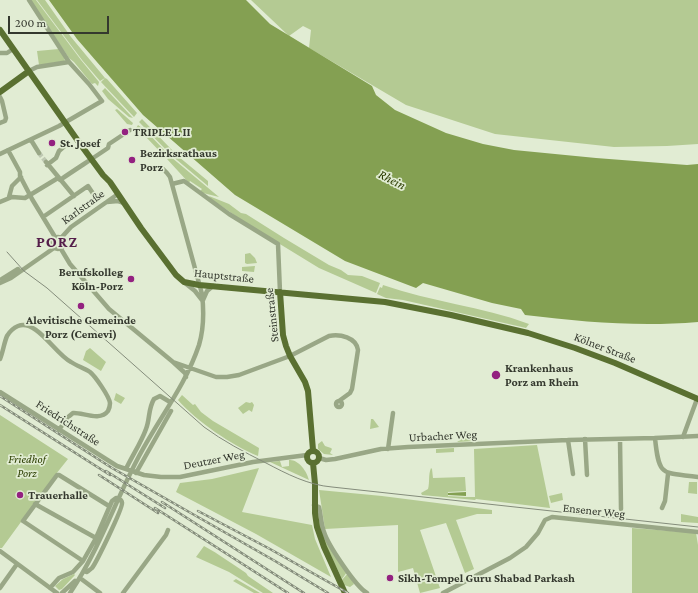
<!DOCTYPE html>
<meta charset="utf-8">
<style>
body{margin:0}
#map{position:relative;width:698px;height:593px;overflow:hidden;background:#e1ecd3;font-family:"Crimson Pro",serif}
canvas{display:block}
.scale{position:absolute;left:8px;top:16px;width:101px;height:18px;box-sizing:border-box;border:2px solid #34382e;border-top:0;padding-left:5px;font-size:12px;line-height:14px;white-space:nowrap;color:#34382e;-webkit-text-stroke:3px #e1ecd3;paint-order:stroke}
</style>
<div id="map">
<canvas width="698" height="593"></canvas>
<div class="scale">200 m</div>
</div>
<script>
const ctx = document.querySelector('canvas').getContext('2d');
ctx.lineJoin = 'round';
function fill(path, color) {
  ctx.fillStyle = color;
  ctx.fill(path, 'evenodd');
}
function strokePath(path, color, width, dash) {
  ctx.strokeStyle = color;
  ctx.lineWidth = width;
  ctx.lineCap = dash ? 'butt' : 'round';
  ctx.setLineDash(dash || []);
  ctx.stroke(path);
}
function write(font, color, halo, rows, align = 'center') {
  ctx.font = font + ' "Crimson Pro",serif';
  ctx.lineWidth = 3.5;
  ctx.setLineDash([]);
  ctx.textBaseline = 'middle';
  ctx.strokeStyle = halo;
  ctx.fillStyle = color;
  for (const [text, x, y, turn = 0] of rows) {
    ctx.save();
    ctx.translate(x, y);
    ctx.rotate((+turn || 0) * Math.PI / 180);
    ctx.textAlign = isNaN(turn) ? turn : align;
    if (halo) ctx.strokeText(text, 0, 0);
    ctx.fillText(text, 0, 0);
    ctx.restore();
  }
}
const green = new Path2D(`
 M30 0H36L81 60 99 82 98 86 95 83 92 84 74 62 69 58Z
 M37 0H45L71 37 105 78 100 81 82 60Z
 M251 0H698V144L667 146 614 147 495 134 406 105 309 48 311 30 303 26 289 36Z
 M59 49 63 54 65 61 39 65 37 51Z
 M105 78 107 79 137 113 134 117 101 82Z
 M105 88 133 118 129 117 108 99 102 91Z
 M117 109 133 123 132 125 127 124 115 110Z
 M142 119 173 151 170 154 140 123 139 122Z
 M138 125 146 131 169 155 166 158 146 137 135 130Z
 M173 152 208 181V186L171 155Z
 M171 157 219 197 203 193 200 191 202 189 190 181 189 183 167 159Z
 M209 196 229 204 241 213 246 214 284 238 329 265 341 270 348 275 362 276 380 283 376 293 319 268 252 227 211 199Z
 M250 253 255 258 257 263 247 264 245 263V254Z
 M255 266 254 272 242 271V267Z
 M383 285C431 302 481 306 529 324L526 328 403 300 386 298 377 294 380 287 382 288Z
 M90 348 106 362 101 371 83 360 86 351Z
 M116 393 125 398 121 404 114 400Z
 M182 395 193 405 195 404 201 412 213 421 259 448 258 456C233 446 196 421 178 400Z
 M246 402 250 403 252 402 254 405 252 412 249 410 243 414 238 408Z
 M0 415 68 459 56 474 2 548H0Z
 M371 419H373L379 427 370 429Z
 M470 433 476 441 457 442Z
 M322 441 325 446 331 448 332 449 330 453 333 455 324 454 318 449V444Z
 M537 445 550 508 476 499 475 500 422 495 421 493 428 489C430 482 428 475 431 468L432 469 433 478 465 477 466 491 448 492V496L466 497H475L474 449Z
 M454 448V452L436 453V449Z
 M289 460C298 459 307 471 309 480L270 462 280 461 282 467 289 466Z
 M259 468 242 512 312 525 315 539 331 577 256 534 176 492 180 483 212 479Z
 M689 482H697V494L688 493Z
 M319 490 382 496 492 510V514H477L456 520 474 569 465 573 446 523 420 530 440 588 420 593 413 568 398 572V525L325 529Z
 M562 493 563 500 551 503 549 496Z
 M681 514 698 517V523L681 522Z
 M320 517 321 525 347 572 342 579 323 539 319 527Z
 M632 528 696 533 698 545V593H632Z
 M204 546C219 554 232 564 246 573L248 576 273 593H263L229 572 196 557Z
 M348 573 354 584 350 587 344 585 342 580Z
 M74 574 75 575 62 589 59 590 55 586 63 579Z
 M236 579 260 593H254L233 581Z`);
const water = new Path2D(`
 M49 0H246L270 24 372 86 376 95 395 110 446 133 483 144 514 150 596 158 687 165 698 164V322C638 327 584 322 525 315L521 309 492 303 423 283 416 288 345 261 235 195 143 115 77 39Z
 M466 492V496L448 495V493Z`);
const minorTunnel = new Path2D(`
 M39 153 46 162`);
const minor = new Path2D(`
 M0 53H7L13 49
 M29 71 37 67 69 62
 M0 97 2 101 6 118 5 121 0 123
 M31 140 39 153
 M8 150 20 172V176L32 199 55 237
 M0 154 59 126 102 101 89 84 69 62 29 0
 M46 162 74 196
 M47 165 56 158 59 151 68 143
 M60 180C76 169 92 159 108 148L109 144 130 130
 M172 184 184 181 229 214 278 244 280 292
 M9 197 12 186 21 177
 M0 202 12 197 25 198 58 178
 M107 202 118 201 124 203
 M43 217 88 186 94 195 99 196
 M52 243a6 6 0 1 1 12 0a6 6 0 1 1-12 0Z
 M61 238 71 227 118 194
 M61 249 70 264 109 309 173 362 185 373 186 377
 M2 279 18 269
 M0 283 11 278 54 248
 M185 283 195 291 202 300
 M203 300 207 291 213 286
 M0 359C3 352 4 343 7 336 10 331 13 328 18 326 37 319 55 354 71 362 77 366 84 368 90 372 95 376 109 396 110 403 110 405 109 409 108 411 100 422 82 412 73 413L67 418 59 430
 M173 362 216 377H227L239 375 290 356 329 336C340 334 356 337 358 350L352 389 350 393 339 401
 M0 392 117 466 144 475 161 477H180L253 462 307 455
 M336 404a3 3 0 1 1 6 0a3 3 0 1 1-6 0Z
 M683 437 697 399
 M655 438C659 478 662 472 698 477
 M585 439 587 475
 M620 439 621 509
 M568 440 573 474
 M388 449 393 413
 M319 458 326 460 335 459 381 449 408 447 568 440 655 438 698 436
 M126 469C132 456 141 443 146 429 150 419 148 409 154 399L160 396 170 402
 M136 473 171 411
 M35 504 96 538
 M314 505 319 507C321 515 321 524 324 532 328 545 356 587 367 593
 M662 508 665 501 668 474
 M0 551 57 593
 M83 561 23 521 57 475H59L109 506
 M80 578 100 593
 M0 588 17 564
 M50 588 59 578 73 572 83 561 96 538 112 501 116 498C119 499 122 499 122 503 123 508 96 563 92 568 91 569 88 571 87 572L84 571
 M62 593 75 581
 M70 593C98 552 114 504 137 460 157 421 185 387 199 345 204 328 204 311 202 294L170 177 167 173 162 168
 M123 593 166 535 168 530
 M443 593 510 558 526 547 538 533 545 520 552 517 698 532`);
const major = new Path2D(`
 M0 30 78 141 103 175 110 182 141 228 176 275 184 282 199 285 385 302 451 315 528 333 575 348 615 363 698 399
 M0 92 29 71
 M280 292 283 335 286 346 290 356 305 382 308 391 313 450
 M307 457a6 6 0 1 1 12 0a6 6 0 1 1-12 0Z
 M313 463 315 484V513L317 527 324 547 345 593`);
const tram = new Path2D(`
 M7 252 24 271 47 288 204 427C223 441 244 452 266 463 287 474 308 485 332 487L698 527`);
const rail = new Path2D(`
 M0 396 112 468 275 561 328 593
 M0 405 110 475
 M106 471 165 508
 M99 475 158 513
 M162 502 304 593
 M155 508 288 593
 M198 511 270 549 348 593`);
const markers = [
 [125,132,4,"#932180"],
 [52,143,4,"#932180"],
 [132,160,4,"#932180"],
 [131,279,4,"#932180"],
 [81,306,4,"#932180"],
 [496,375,5,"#932180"],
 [20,495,4,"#932180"],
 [390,578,4,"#932180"]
];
const poiNames = [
 ["TRIPLE L II",133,132],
 ["St. Josef",60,143],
 ["Bezirksrathaus",140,153],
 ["Porz",140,167],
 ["Berufskolleg",123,272,"right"],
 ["Köln-Porz",123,286,"right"],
 ["Alevitische Gemeinde",81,320,"center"],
 ["Porz (Cemevi)",81,334,"center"],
 ["Krankenhaus",505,368],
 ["Porz am Rhein",505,382],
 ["Trauerhalle",28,495],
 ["Sikh-Tempel Guru Shabad Parkash",398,578]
];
const streetNames = [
 ["Karlstraße",83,207,-36],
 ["Hauptstraße",224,276,6],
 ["Steinstraße",272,315,-96],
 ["Kölner Straße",605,348,21],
 ["Friedrichstraße",68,423,33],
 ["Urbacher Weg",443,436,-3],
 ["Deutzer Weg",214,460,-11],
 ["Ensener Weg",594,511,6]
];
const parkNames = [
 ["Friedhof",27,459],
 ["Porz",27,473]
];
const waterNames = [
 ["Rhein",392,180,27]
];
const districtNames = [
 ["PORZ",57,242]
];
fill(green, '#b4ca93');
fill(water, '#84a052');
strokePath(minorTunnel, '#bec8b2', 4.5, [4.5, 2]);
strokePath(minor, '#99a786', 4.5);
strokePath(major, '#5a7031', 6);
strokePath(tram, '#848c7b', 1);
strokePath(rail, '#848c7b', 2.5);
strokePath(rail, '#e1ecd3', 1, [3]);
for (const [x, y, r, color] of markers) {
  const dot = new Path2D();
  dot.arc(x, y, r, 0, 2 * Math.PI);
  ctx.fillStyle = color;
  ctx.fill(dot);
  strokePath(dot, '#e1ecd3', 1.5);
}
write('bold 12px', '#34382e', '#e1ecd3', poiNames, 'left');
write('12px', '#34382e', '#e1ecd3', streetNames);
write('italic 12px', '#2c3e01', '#e1ecd3', parkNames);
write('italic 13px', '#2b3c00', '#e1ecd3', waterNames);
ctx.letterSpacing = '1px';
write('bold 16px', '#541e4a', '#e1ecd3', districtNames);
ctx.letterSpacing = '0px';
</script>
